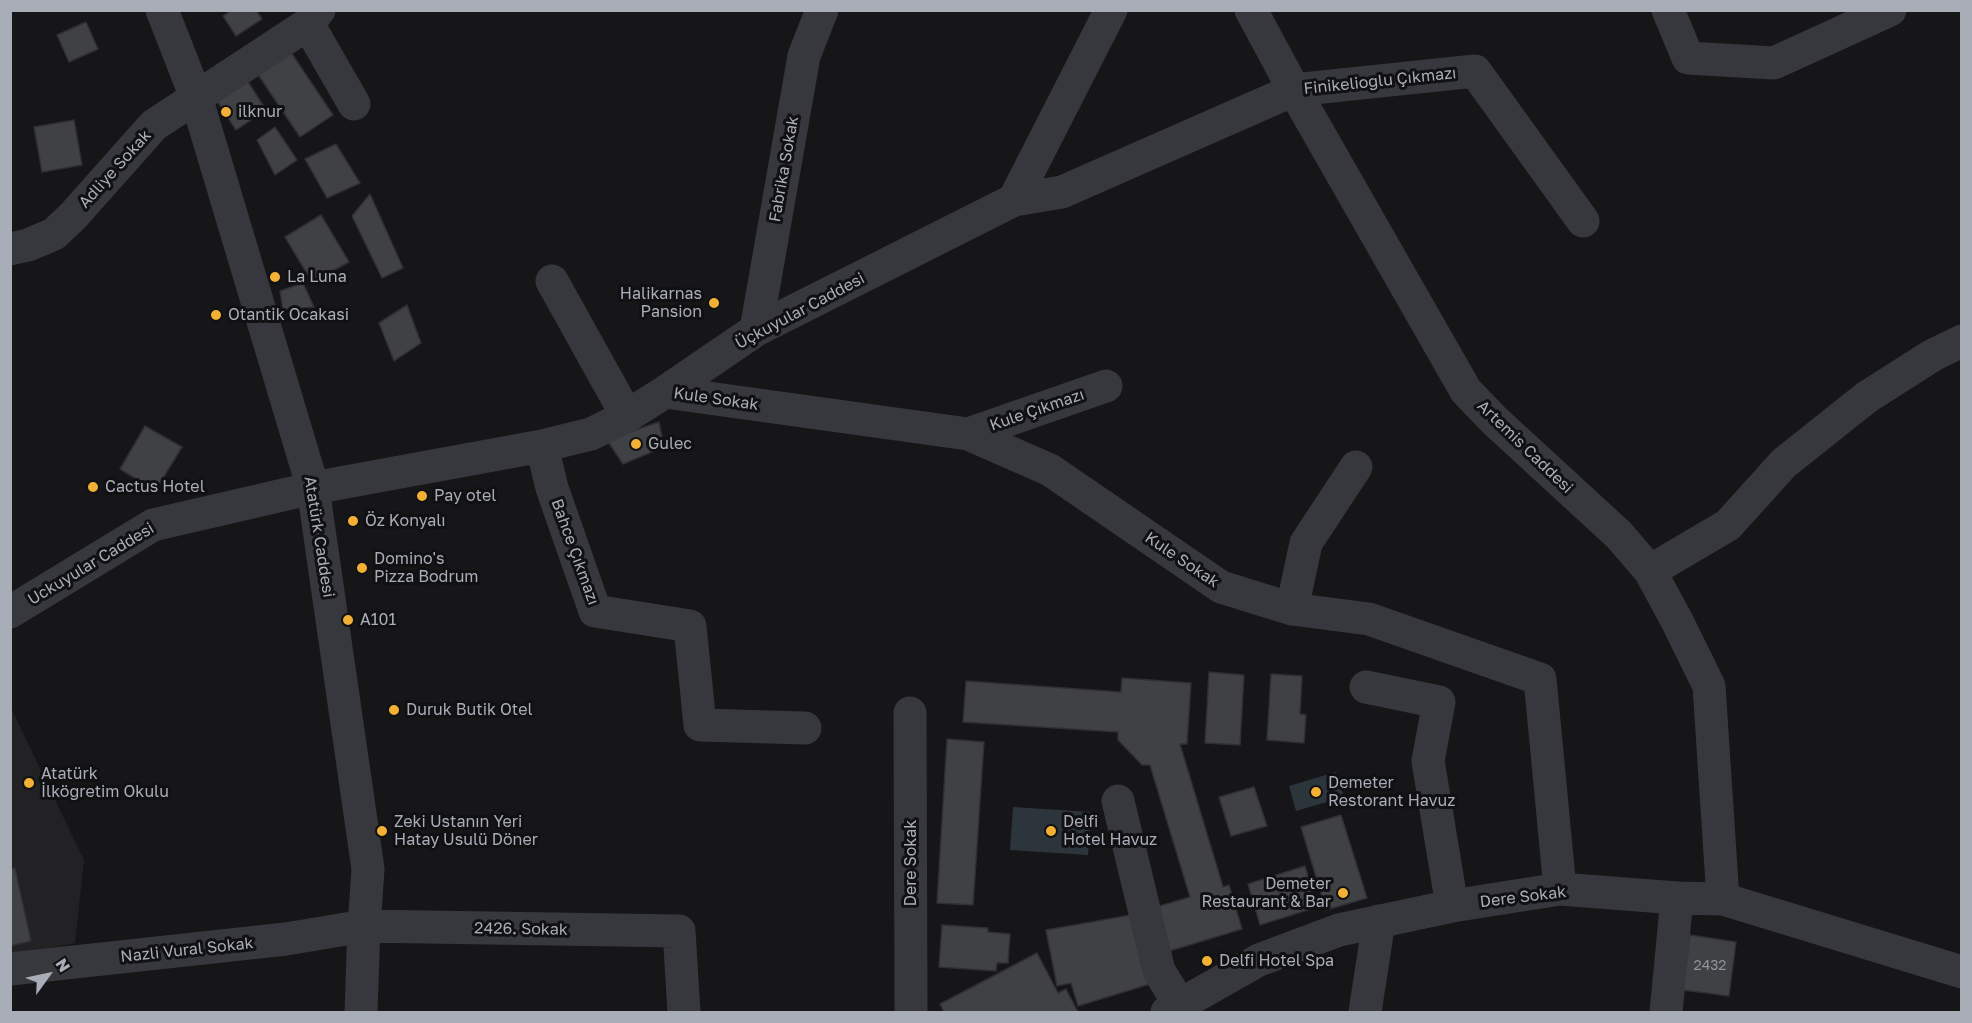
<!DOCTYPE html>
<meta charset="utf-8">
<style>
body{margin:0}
#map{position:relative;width:1972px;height:1023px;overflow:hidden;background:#161618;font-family:"Golos Text",sans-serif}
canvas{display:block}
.frame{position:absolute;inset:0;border:12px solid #a8adb8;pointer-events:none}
.north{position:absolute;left:18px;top:945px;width:60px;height:60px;-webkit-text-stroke:4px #111113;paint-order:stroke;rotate:57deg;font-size:16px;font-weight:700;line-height:24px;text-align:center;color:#a8adb8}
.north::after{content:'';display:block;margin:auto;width:21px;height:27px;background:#a8adb8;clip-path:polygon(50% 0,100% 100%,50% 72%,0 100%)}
</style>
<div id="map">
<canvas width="1972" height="1023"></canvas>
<div class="frame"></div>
<div class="north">N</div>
</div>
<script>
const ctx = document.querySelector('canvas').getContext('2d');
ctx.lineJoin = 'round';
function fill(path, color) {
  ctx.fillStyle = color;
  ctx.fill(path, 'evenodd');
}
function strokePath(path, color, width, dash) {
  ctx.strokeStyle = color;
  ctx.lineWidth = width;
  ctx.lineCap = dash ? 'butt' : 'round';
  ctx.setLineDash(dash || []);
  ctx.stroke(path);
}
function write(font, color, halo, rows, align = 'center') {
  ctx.font = font + ' "Golos Text",sans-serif';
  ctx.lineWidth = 6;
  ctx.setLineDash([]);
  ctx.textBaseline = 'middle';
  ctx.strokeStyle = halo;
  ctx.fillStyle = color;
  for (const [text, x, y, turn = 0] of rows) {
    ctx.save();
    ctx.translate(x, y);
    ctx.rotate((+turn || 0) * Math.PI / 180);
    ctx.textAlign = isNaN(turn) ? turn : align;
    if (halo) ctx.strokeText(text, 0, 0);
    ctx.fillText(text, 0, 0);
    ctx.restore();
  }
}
const built = new Path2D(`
 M10 706 84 860 75 943 11 955Z`);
const water = new Path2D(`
 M1336 772 1344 797 1296 811 1289 786Z
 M1013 807 1091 812 1088 855 1010 850Z`);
const building = new Path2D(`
 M232 10H256L262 19 236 36 223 16Z
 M86 22 98 49 69 62 57 35Z
 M288 48 333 115 300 137 255 70Z
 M245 77 266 110 236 130 214 96Z
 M74 120 82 165 42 172 34 127Z
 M275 127 297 160 275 175 257 140Z
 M336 144 360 183 327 198 305 159Z
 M370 194 403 268 382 278 352 216Z
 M321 215 349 262 312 282 285 237Z
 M303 283 314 307 283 310 280 291Z
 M407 305 421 343 394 361 379 323Z
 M659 422 664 447 623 464 607 440Z
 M145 426 182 447 155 491 120 469Z
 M1209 672 1244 675 1240 745 1205 743Z
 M1271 674 1302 676 1300 714 1306 715 1304 743 1267 740Z
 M1122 678 1191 683 1187 744H1180L1223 887 1229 885 1242 929 1166 952 1153 908 1190 897 1150 765H1142L1118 740V732L963 722 966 681 1121 692Z
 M947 739 984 742 973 905 937 903Z
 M1254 787 1267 826 1231 836 1219 797Z
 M1341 815 1367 898 1326 910 1301 827Z
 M1305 866 1317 907 1260 925 1248 884Z
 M15 868 31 941 10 946V869Z
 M1131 915 1153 983 1078 1006 1071 983 1057 986 1046 930Z
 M942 925 988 928V932L1010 934 1008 963H997L996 971 939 967Z
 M1690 935 1736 942 1729 996 1683 990Z
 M1037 953 1058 993 1066 989 1078 1012H944L940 1004Z`);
const minor = new Path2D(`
 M162 10 196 97 313 488 368 869 364 926 361 1012
 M1251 10 1294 90 1466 391 1494 420 1619 535 1650 571 1677 621 1709 686 1723 899
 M1668 10 1688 58 1774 63 1890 10
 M308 24 354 104
 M1014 200 1062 192 1294 90 1475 71 1583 221
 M10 249 28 245 54 234 73 216 154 125 308 24 319 10
 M552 281 627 416
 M756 330 804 56 822 10
 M665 392 968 434 1050 470 1221 587 1292 609 1369 619 1540 679 1560 889
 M968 434 1106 386
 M542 446 552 488 595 611 690 626 700 725 805 728
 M1650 571 1728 525 1784 463 1867 397 1933 355 1962 341
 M1292 609 1306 543 1356 467
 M10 612 153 525 313 488 542 446 591 434 627 416 665 392 756 330 1014 200 1111 10
 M1366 687 1439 702 1428 761 1452 906
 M910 713 911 1012
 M1118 801 1159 971 1180 1005
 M10 969 286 939 364 926 679 931 684 1012
 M1167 1012 1259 960 1339 930 1452 906 1560 889 1677 898 1723 899 1962 972
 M1365 1012 1379 921
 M1666 1012 1677 898`);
const markers = [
 [226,112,6,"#f2b134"],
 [275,277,6,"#f2b134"],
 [714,303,6,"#f2b134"],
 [216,315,6,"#f2b134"],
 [636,444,6,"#f2b134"],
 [93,487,6,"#f2b134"],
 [422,496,6,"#f2b134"],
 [353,521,6,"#f2b134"],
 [362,568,6,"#f2b134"],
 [348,620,6,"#f2b134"],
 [394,710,6,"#f2b134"],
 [29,783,6,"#f2b134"],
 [1316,792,6,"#f2b134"],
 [382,831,6,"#f2b134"],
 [1051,831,6,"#f2b134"],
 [1343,893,6,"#f2b134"],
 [1207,961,6,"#f2b134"]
];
const numberNames = [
 ["2432",1710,966]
];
const streetNames = [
 ["Finikelioglu Çıkmazı",1380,81,-6],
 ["Adliye Sokak",115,169,-48],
 ["Fabrika Sokak",784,169,-80],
 ["Üçkuyular Caddesi",800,311,-28],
 ["Kule Sokak",716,399,8],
 ["Kule Çıkmazı",1037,410,-19],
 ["Artemis Caddesi",1525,447,44],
 ["Atatürk Caddesi",319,537,81],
 ["Bahce Çıkmazı",575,552,70],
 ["Kule Sokak",1182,560,34],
 ["Uckuyular Caddesi",91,564,-31],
 ["Dere Sokak",911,863,-90],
 ["Dere Sokak",1523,897,-7],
 ["2426. Sokak",521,929,1],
 ["Nazli Vural Sokak",187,950,-6]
];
const poiNames = [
 ["ilknur",238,112],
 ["La Luna",287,277],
 ["Halikarnas",702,294,"right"],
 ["Pansion",702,312,"right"],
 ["Otantik Ocakasi",228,315],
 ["Gulec",648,444],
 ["Cactus Hotel",105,487],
 ["Pay otel",434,496],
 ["Öz Konyalı",365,521],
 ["Domino's",374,559],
 ["Pizza Bodrum",374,577],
 ["A101",360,620],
 ["Duruk Butik Otel",406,710],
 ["Atatürk",41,774],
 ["İlköğretim Okulu",41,792],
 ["Demeter",1328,783],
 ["Restorant Havuz",1328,801],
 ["Zeki Ustanın Yeri",394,822],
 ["Hatay Usulü Döner",394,840],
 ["Delfi",1063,822],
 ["Hotel Havuz",1063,840],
 ["Demeter",1331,884,"right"],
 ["Restaurant & Bar",1331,902,"right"],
 ["Delfi Hotel Spa",1219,961]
];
fill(built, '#222225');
fill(water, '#2c353c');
fill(building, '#404145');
strokePath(building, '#303034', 1.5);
strokePath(minor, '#37383d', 33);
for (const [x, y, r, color] of markers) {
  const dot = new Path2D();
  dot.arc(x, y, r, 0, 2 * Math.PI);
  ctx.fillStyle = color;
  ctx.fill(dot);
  strokePath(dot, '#111113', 2);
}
write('14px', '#8e929b', null, numberNames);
write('16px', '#a8adb8', '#111113', streetNames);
write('16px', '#a8adb8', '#111113', poiNames, 'left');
</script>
